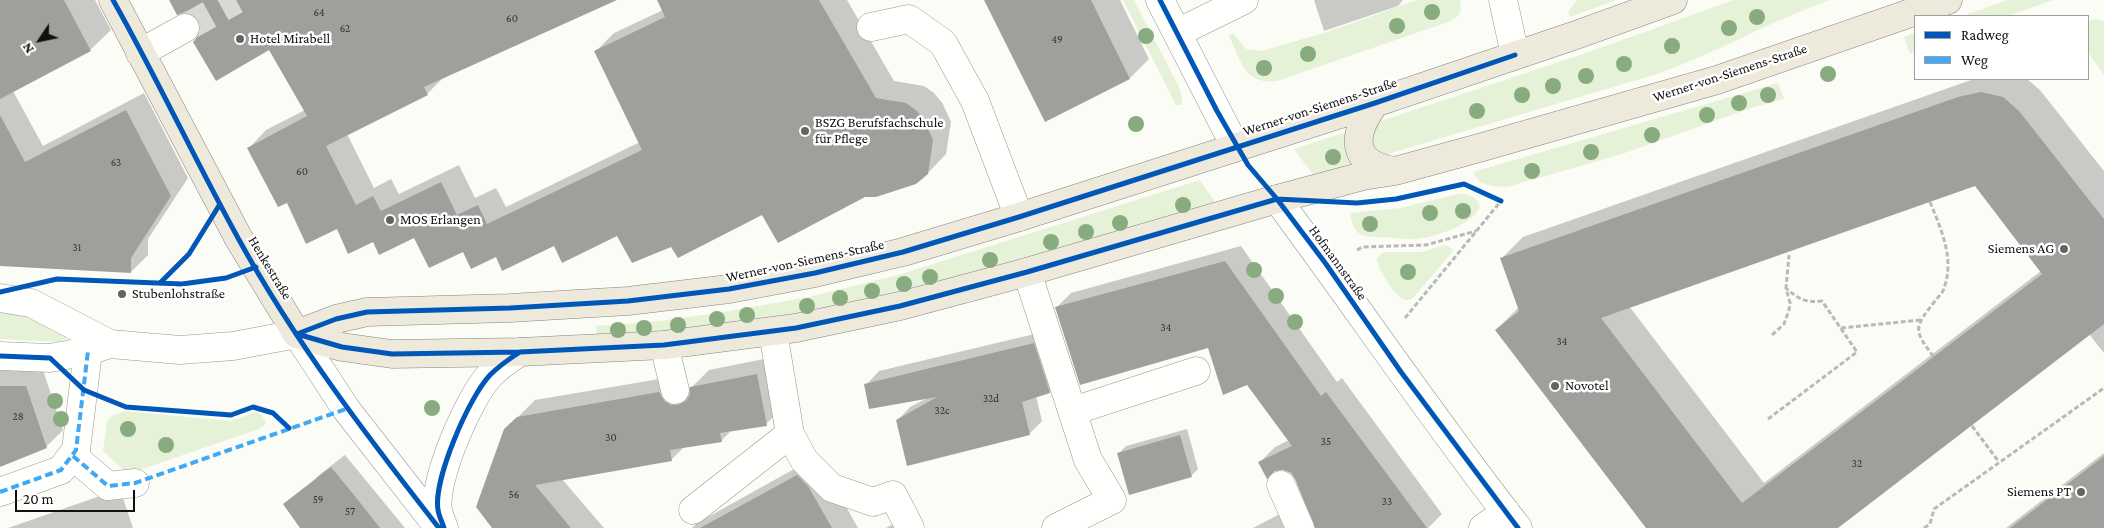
<!DOCTYPE html>
<meta charset="utf-8">
<style>
body{margin:0}
#map{position:relative;width:2104px;height:528px;overflow:hidden;background:#fcfcf7;font-family:"Crimson Pro",serif}
canvas{display:block}
.legend{position:absolute;left:1914px;top:15px;width:175px;height:65px;box-sizing:border-box;background:#fff;border:1px solid #9f9f9f;margin:0;padding:6px 9px;list-style:none;font-size:15px;color:#101010}
.legend li{display:flex;align-items:center;gap:10px;height:25px}
.legend b{width:25px;border:1px solid #9f9f9f}
.north{position:absolute;left:15px;top:15px;width:50px;height:50px;-webkit-text-stroke:4px #fff;paint-order:stroke;rotate:236deg;font-size:14px;font-weight:700;line-height:20px;text-align:center;color:#101010}
.north::after{content:'';display:block;margin:auto;width:18px;height:22px;background:#101010;clip-path:polygon(50% 0,100% 100%,50% 72%,0 100%)}
.scale{position:absolute;left:15px;top:490px;width:120px;height:22px;box-sizing:border-box;border:2px solid #101010;border-top:0;padding-left:6px;font-size:15px;line-height:18px;white-space:nowrap;color:#101010;-webkit-text-stroke:4px #fff;paint-order:stroke}
</style>
<div id="map">
<canvas width="2104" height="528"></canvas>
<ul class="legend">
<li><b style="height:6px;background:#0057b8"></b>Radweg</li>
<li><b style="height:6px;background:#3fa9f5"></b>Weg</li>
</ul>
<div class="north">N</div>
<div class="scale">20 m</div>
</div>
<script>
const ctx = document.querySelector('canvas').getContext('2d');
ctx.lineJoin = 'round';
function fill(path, color) {
  ctx.fillStyle = color;
  ctx.fill(path, 'evenodd');
}
function strokePath(path, color, width, dash) {
  ctx.strokeStyle = color;
  ctx.lineWidth = width;
  ctx.lineCap = dash ? 'butt' : 'round';
  ctx.setLineDash(dash || []);
  ctx.stroke(path);
}
function write(font, color, halo, rows, align = 'center') {
  ctx.font = font + ' "Crimson Pro",serif';
  ctx.lineWidth = 5;
  ctx.setLineDash([]);
  ctx.textBaseline = 'middle';
  ctx.strokeStyle = halo;
  ctx.fillStyle = color;
  for (const [text, x, y, turn = 0] of rows) {
    ctx.save();
    ctx.translate(x, y);
    ctx.rotate((+turn || 0) * Math.PI / 180);
    ctx.textAlign = isNaN(turn) ? turn : align;
    if (halo) ctx.strokeText(text, 0, 0);
    ctx.fillText(text, 0, 0);
    ctx.restore();
  }
}
const green = new Path2D(`
 M1123 0H1134L1179 87 1182 96V105H1176Z
 M1417 0H1460L1461 11 1457 17 1448 22 1277 81C1244 85 1241 61 1229 36L1233 33 1246 49 1261 51 1324 33Z
 M1577 0H1616L1570 17 1568 12Z
 M1734 0H1830C1771 21 1716 53 1657 74L1381 156 1373 149 1372 124 1583 54Z
 M2008 0H2053L2008 16H1962Z
 M2095 19 2104 21V75L2088 52V22Z
 M1915 33V52L1910 54 1904 37Z
 M1778 83 1784 99 1751 108 1622 154 1507 187C1492 186 1480 187 1473 172Z
 M1346 132 1356 163 1314 176 1294 149Z
 M1200 180 1218 206 955 280 814 312 663 333 597 337 596 326 660 321 724 312 809 297 898 275Z
 M1458 194C1469 194 1475 195 1480 206 1475 224 1434 238 1415 239 1406 240 1395 238 1385 237 1378 237 1368 238 1362 235 1353 231 1351 221 1350 213L1400 208Z
 M1445 245 1452 248 1453 251 1450 255 1412 299C1408 300 1407 301 1403 299 1395 296 1376 267 1377 258L1384 252H1422Z
 M0 310 19 312 66 336V339L57 342 0 339Z
 M124 411 231 421 256 412 261 414 266 422 265 425 259 429 128 474 103 451 107 421 110 417Z`);
const shadow = new Path2D(`
 M0 0H95L111 30 90 50 13 91 43 146 144 93 188 178 148 239V255L131 272 0 264Z
 M171 0H586L445 76 427 94 347 134 374 188 391 179 399 194 459 165 475 198 496 188 506 207 640 142 596 51 614 33 663 10 659 0H847L894 81 924 86 934 93 943 104 951 122 946 154 928 173 865 195 762 213 671 245 617 234 497 255 463 250 414 236 373 240 337 227 287 201 249 148 266 130 305 110 269 49 200 36 202 29 200 20 193 13Z
 M985 0H1120L1149 59 1130 78 1045 120Z
 M1314 0H1403L1398 6 1324 31Z
 M1974 79H2027L2040 90 2104 171V353L2089 334 1836 528H1648L1496 330 1519 307 1502 258 1523 237ZM1975 185 2041 271 1764 483 1629 306Z
 M1241 246 1337 382 1342 378 1442 514 1428 528H1316L1296 478 1291 472 1260 462 1275 447 1289 440 1247 384 1209 347 1056 308 1071 293Z
 M1047 331 1062 379 1049 392 1036 396 1042 421 1029 434 897 421 910 407 927 398 866 385 879 371Z
 M774 357 783 407 766 424 732 430 721 441 684 447 671 460 562 479 604 528H494L506 429 535 400 677 376 681 384 691 388 709 370Z
 M0 369 43 370 63 430 46 447 0 465Z
 M1187 429 1198 469 1191 476 1119 453 1126 446Z
 M2104 453V528H2006Z
 M345 455 405 528H302L287 508 319 475Z
 M814 458 825 469 858 528H692L697 523Z
 M120 489 133 528H8Z
 M1295 506 1311 528H1253Z
 M909 515 916 528H886Z`);
const building = new Path2D(`
 M0 0H64L91 51 0 99Z
 M169 0H617L424 87 428 95 326 146 356 205 373 196 381 211 441 182 457 215 478 205 487 224 642 150 594 51 665 17 657 0H819L876 98 906 103 917 111 925 122 933 140 928 174 916 184 876 197H865L778 243 762 215 678 258 671 247 632 263 617 236 562 263 554 246 502 271 496 257 471 269 463 252 429 268 414 238 379 255 373 242 348 254 337 229 306 244 287 203 278 207 247 148 307 116 269 50 216 81 193 42 198 36 201 29 198 20 193 14 186 12 177 15Z
 M984 0H1091L1130 79 1045 122Z
 M1981 92 2003 97 2019 111 2104 219V324L1838 528H1646L1495 330 1519 311 1500 258 1958 97ZM1975 186 2042 274 1742 503 1601 318Z
 M126 110 171 196 131 258V273L0 266V115L25 162Z
 M1225 261 1321 396 1326 392 1427 528H1315L1295 479 1291 473 1283 470 1275 471 1267 479 1258 462 1292 446 1247 385 1223 395 1208 348 1080 385 1055 307Z
 M1034 343 1050 393 1022 402 1030 435 907 466 896 420 937 397 869 409 864 384Z
 M757 374 767 426 720 433 722 442 670 450 672 461 535 485 571 528H492L476 507 504 429 517 417 659 392 664 401 671 405H678L686 401 690 395V387Z
 M0 386H26L47 448 0 467Z
 M1180 435 1192 477 1129 495 1117 453Z
 M2104 456V528H2010Z
 M331 467 354 495 380 528H300L283 504Z
 M797 475 808 486 832 528H700Z`);
const minorTunnel = new Path2D(`
 M185 28 236 0`);
const path = new Path2D(`
 M1930 202C1941 229 1955 259 1944 288 1943 293 1938 297 1935 301 1915 327 1912 329 1934 357
 M1357 250 1362 247 1426 245 1476 231
 M1405 318 1501 201
 M1841 328 1920 320
 M1772 335 1784 324 1789 310 1790 303 1786 288 1789 255
 M1768 419 1857 352 1822 301C1806 303 1798 299 1786 288
 M1972 426 1999 462
 M1924 528 1930 524 1934 509 2104 388`);
const minor = new Path2D(`
 M1160 0 1235 146
 M1503 0 1515 55
 M871 27 909 19 943 43 975 101 1019 217
 M1177 33 1244 0
 M140 53 185 28
 M1277 199C1358 308 1434 421 1518 528
 M1027 272 1088 460 1112 500 1056 528
 M0 298 31 303 110 344
 M773 332 790 434 804 460 832 488 873 502 893 495 910 528
 M664 345 675 390
 M0 356 50 358 88 351 110 344 180 350 233 346 297 334 346 409 439 528
 M1073 411 1196 371
 M73 456 108 486 135 483
 M1281 485 1300 528
 M0 492 61 470 76 450 88 351
 M693 510 790 434
 M444 528C442 522 439 516 438 510 433 480 469 397 490 375 499 366 509 359 520 352
 M1483 528 1506 512`);
const major = new Path2D(`
 M113 0 239 239 297 334
 M1375 103C1352 134 1349 164 1395 171
 M297 334 342 347 392 354 520 352 664 345 796 328 900 306 1027 272 1277 199 1363 176 1395 171 1479 148 1717 80 1948 0
 M297 334 336 319 367 312 510 308 628 301 729 289 815 273 903 252 1019 217 1375 103 1576 35 1673 0`);
const quiet = new Path2D(`
 M73 456 108 486 135 483 346 409
 M0 492 61 470 76 450 88 351`);
const cycleway = new Path2D(`
 M113 0C157 78 195 160 238 238 295 342 366 435 439 528
 M1160 0 1217 111 1248 165 1277 199 1326 264 1401 372 1518 528
 M160 283 189 254 220 204
 M0 292 57 279 182 284 226 278 256 267
 M297 334 336 319 367 312 510 308 628 301 729 289 815 273 903 252 1019 217 1375 103 1515 55
 M297 334 342 347 392 354 520 352 664 345 796 328 900 306 1027 272 1277 199 1357 203 1396 199 1464 184 1501 201
 M0 356 50 358 84 390 126 407 231 415 253 407 273 413 289 428
 M444 528C442 522 439 516 438 510 433 480 469 397 490 375 499 366 509 359 520 352`);
const trees = [
 [1432,12],
 [1757,17],
 [1397,26],
 [1729,28],
 [1146,36],
 [1672,46],
 [1308,54],
 [1624,64],
 [1264,68],
 [1828,74],
 [1586,76],
 [1553,86],
 [1522,95],
 [1768,95],
 [1739,103],
 [1477,111],
 [1707,115],
 [1136,124],
 [1652,135],
 [1591,152],
 [1333,157],
 [1532,171],
 [1183,205],
 [1463,211],
 [1430,213],
 [1120,223],
 [1370,224],
 [1086,232],
 [1051,242],
 [990,260],
 [1254,270],
 [1408,272],
 [930,277],
 [904,284],
 [872,291],
 [1276,296],
 [840,298],
 [807,306],
 [747,315],
 [717,319],
 [1295,322],
 [678,325],
 [644,328],
 [618,330],
 [55,401],
 [432,408],
 [61,419],
 [128,429],
 [166,445]
];
const markers = [
 [240,39,5,"#636361"],
 [805,131,5,"#636361"],
 [390,220,5,"#636361"],
 [2064,249,5,"#636361"],
 [122,294,5,"#636361"],
 [1555,386,5,"#636361"],
 [2081,492,5,"#636361"]
];
const numberNames = [
 ["64",319,13],
 ["60",512,19],
 ["62",345,29],
 ["49",1057,40],
 ["63",116,163],
 ["60",302,172],
 ["31",77,248],
 ["34",1166,328],
 ["34",1562,342],
 ["32d",991,399],
 ["32c",942,411],
 ["28",18,417],
 ["30",611,438],
 ["35",1326,442],
 ["32",1857,464],
 ["56",514,495],
 ["59",318,500],
 ["33",1387,502],
 ["57",350,512]
];
const poiNames = [
 ["Hotel Mirabell",250,39],
 ["BSZG Berufsfachschule",815,123],
 ["für Pflege",815,139],
 ["MOS Erlangen",400,220],
 ["Siemens AG",2054,249,"right"],
 ["Stubenlohstraße",132,294],
 ["Novotel",1565,386],
 ["Siemens PT",2071,492,"right"]
];
const streetNames = [
 ["Werner-von-Siemens-Straße",1730,73,-18],
 ["Werner-von-Siemens-Straße",1320,107,-18],
 ["Werner-von-Siemens-Straße",805,261,-12],
 ["Hofmannstraße",1338,263,54],
 ["Henkestraße",270,268,59]
];
fill(green, '#e5f2d7');
fill(shadow, '#0003');
fill(building, '#a09f9c');
strokePath(minorTunnel, '#d9d9d4', 28, [28, 14]);
strokePath(minor, '#969694', 29);
strokePath(major, '#848481', 29);
strokePath(path, '#b9b9b8', 3, [5, 2.5]);
strokePath(minor, '#fffffe', 28);
strokePath(major, '#ede9db', 28);
strokePath(quiet, '#3fa9f5', 4, [8, 4]);
strokePath(cycleway, '#0057b8', 5);
ctx.fillStyle = '#89ab80';
for (const [x, y] of trees) {
  ctx.beginPath();
  ctx.arc(x, y, 8, 0, 2 * Math.PI);
  ctx.fill();
}
for (const [x, y, r, color] of markers) {
  const dot = new Path2D();
  dot.arc(x, y, r, 0, 2 * Math.PI);
  ctx.fillStyle = color;
  ctx.fill(dot);
  strokePath(dot, '#fff', 2);
}
write('11px', '#343433', null, numberNames);
write('14px', '#101010', '#fff', poiNames, 'left');
write('14px', '#101010', '#fff', streetNames);
</script>
